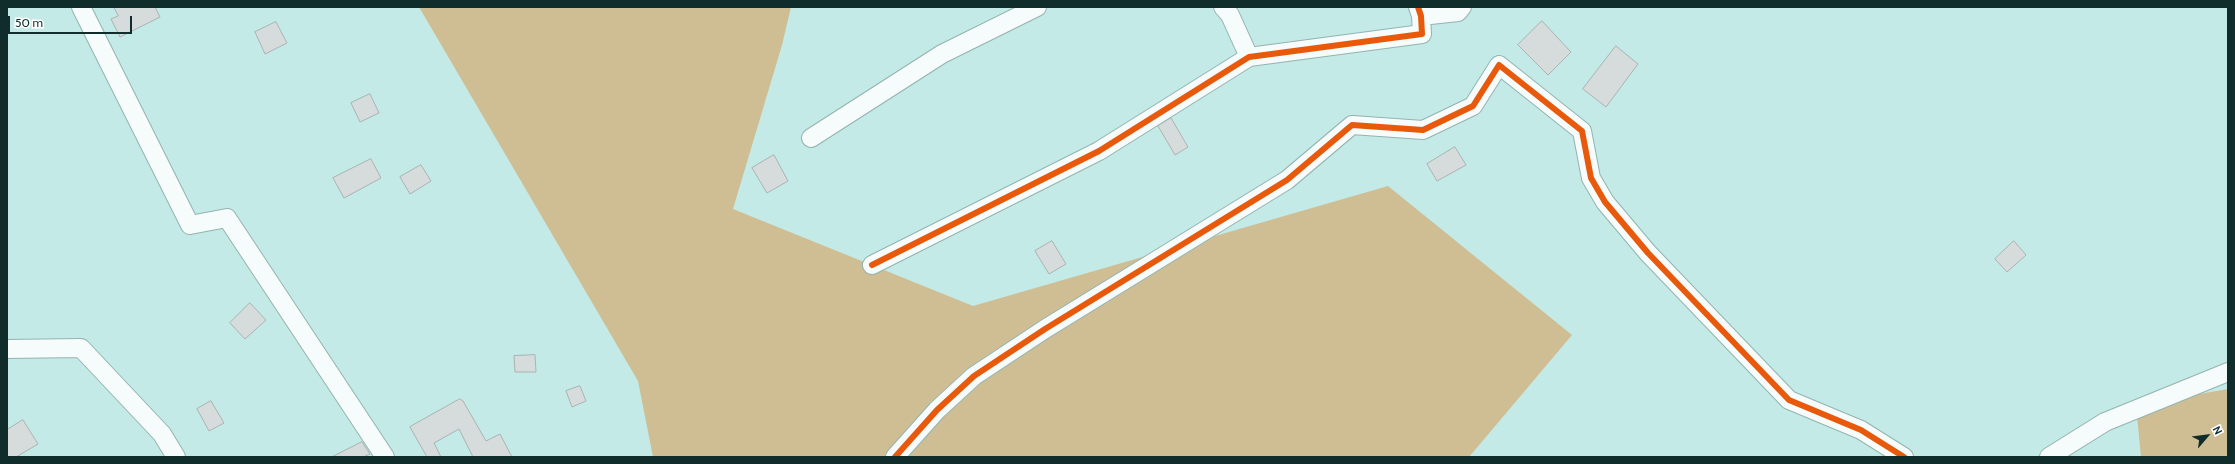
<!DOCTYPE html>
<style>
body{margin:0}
#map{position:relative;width:2235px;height:464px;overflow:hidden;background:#c3eae6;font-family:Cabin,sans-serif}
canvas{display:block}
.frame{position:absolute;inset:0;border:8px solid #112d2b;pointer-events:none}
.north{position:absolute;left:2187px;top:416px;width:40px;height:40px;-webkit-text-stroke:3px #fff;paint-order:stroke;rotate:62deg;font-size:11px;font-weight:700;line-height:16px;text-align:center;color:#112d2b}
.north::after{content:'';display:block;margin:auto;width:14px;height:18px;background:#112d2b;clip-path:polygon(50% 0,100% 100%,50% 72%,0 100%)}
.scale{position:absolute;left:8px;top:16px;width:124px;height:18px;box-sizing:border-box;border:2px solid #112d2b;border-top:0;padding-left:5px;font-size:12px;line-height:14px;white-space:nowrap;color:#112d2b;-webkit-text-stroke:3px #fff;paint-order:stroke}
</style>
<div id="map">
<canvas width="2235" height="464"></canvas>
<div class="frame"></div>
<div class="north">N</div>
<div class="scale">50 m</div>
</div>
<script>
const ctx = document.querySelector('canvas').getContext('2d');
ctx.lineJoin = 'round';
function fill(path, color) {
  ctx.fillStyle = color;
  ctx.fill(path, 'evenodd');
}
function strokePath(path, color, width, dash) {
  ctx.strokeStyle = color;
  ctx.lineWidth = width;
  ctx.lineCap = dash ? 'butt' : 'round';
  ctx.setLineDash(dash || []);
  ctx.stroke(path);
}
const forest = new Path2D(`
 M419 7H791L782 45 733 209 973 306 1388 186 1572 335 1469 457H653L638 381Z
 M2228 389V457H2141L2136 405Z`);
const building = new Path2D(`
 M114 7H155L160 17 120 37 111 19 118 16Z
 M1542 21 1571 52 1548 75 1518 45Z
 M276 22 287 43 265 54 255 32Z
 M1616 46 1638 64 1606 107 1583 89Z
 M370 94 379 113 360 122 351 103Z
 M1171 118 1188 147 1175 155 1158 126Z
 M1455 147 1466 165 1437 181 1427 164Z
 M774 155 788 181 767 193 752 168Z
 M371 159 381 178 344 198 333 178Z
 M421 165 431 181 410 194 400 177Z
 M1052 241 1066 264 1049 274 1035 251Z
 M2014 241 2026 255 2007 272 1995 259Z
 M250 303 266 320 245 339 230 323Z
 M535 355 536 372H515L514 356Z
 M580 386 586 401 572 407 566 391Z
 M460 399 463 401 486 441 500 434 512 457H473L459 429 434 443 441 457H427L410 427Z
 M211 401 224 423 209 431 197 409Z
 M23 420 38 444 16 457H7V430Z
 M362 442 370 454 363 457H332Z`);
const minor = new Path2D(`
 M81 7 190 225 227 218 385 457
 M1223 7 1230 15 1249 57
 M1421 16 1458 12 1462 7
 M811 138 942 54 1037 7
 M872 265 1099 151 1249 57 1422 34 1421 16 1418 7
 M7 349 81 348 162 434 176 457
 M895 457 937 410 974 376 1045 329 1287 180 1352 125 1423 130 1473 106 1499 65 1582 131 1591 178 1605 202 1648 253 1789 400 1861 430 1904 457
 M2049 457 2105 422 2228 372`);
const cycleway = new Path2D(`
 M872 265 1099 151 1249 57 1422 34 1421 16 1418 7
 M895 457 937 410 974 376 1045 329 1287 180 1352 125 1423 130 1473 106 1499 65 1582 131 1591 178 1605 202 1648 253 1789 400 1861 430 1904 457`);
fill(forest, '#cfbe93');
fill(building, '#d6dcdc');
strokePath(building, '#abb2b2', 1);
strokePath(minor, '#94b3b0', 20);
strokePath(minor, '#f6fcfb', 18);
strokePath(cycleway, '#e8590c', 6);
</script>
